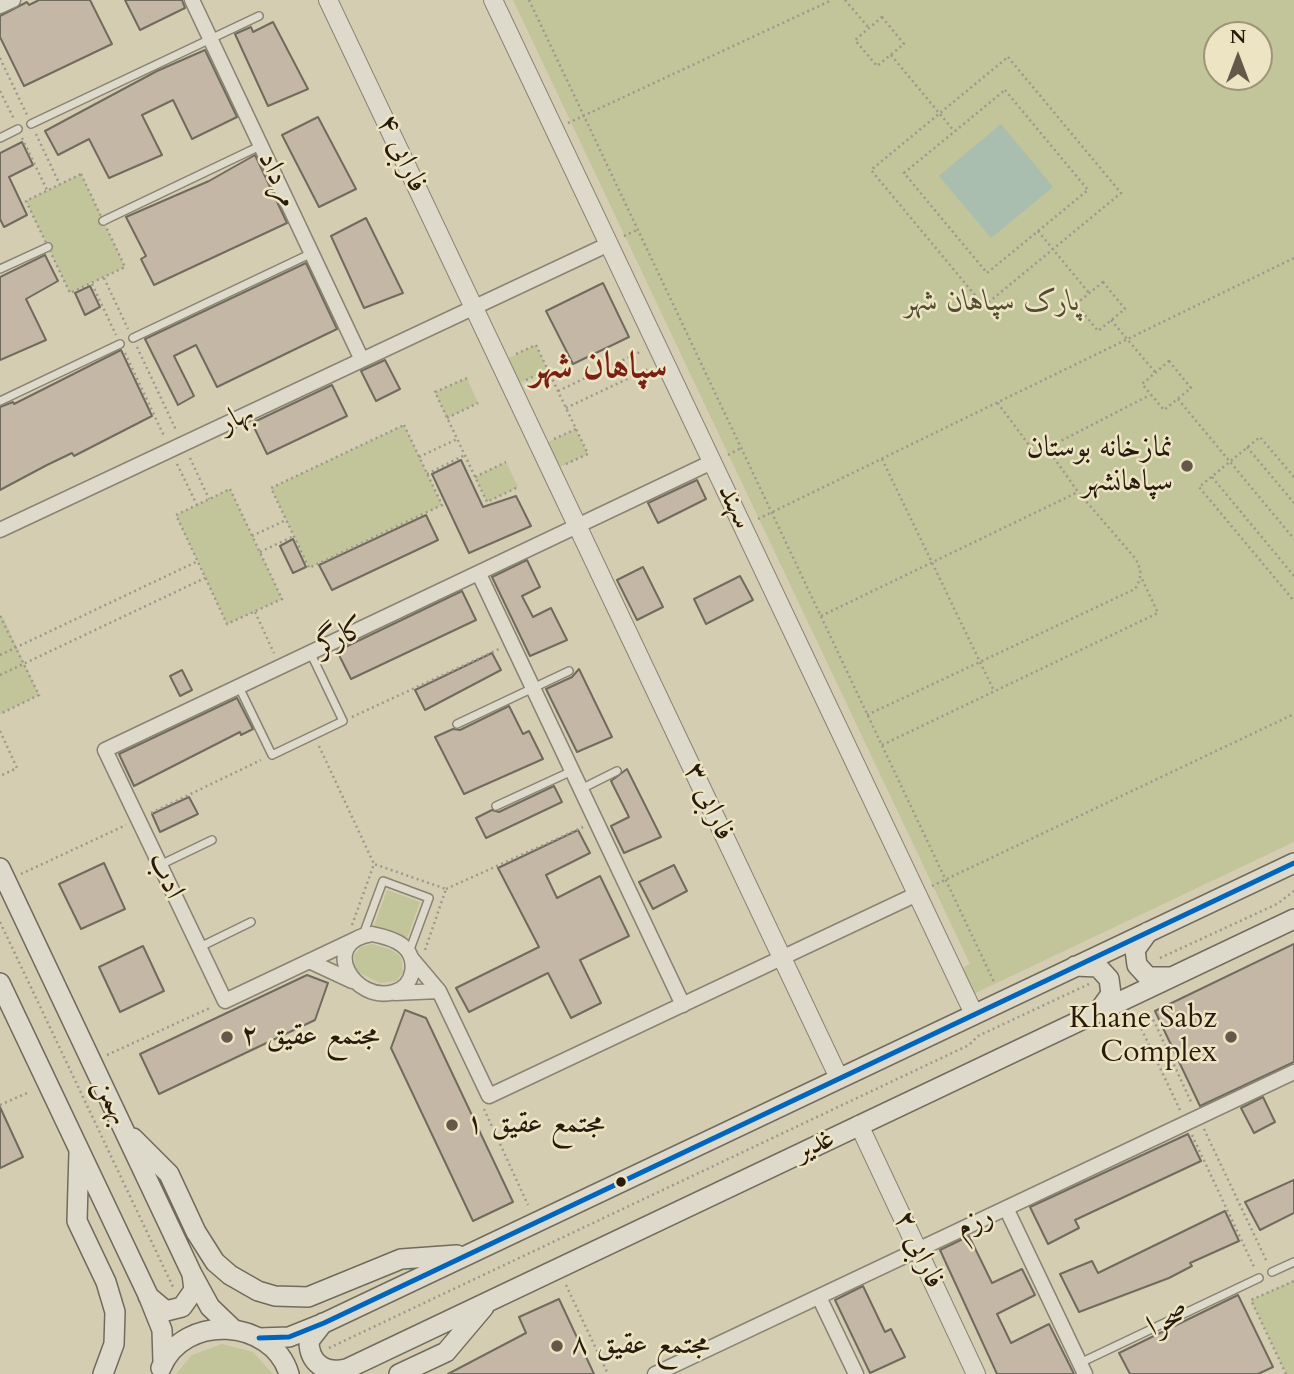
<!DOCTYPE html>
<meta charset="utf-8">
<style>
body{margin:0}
#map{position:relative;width:1294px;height:1374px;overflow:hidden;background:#d4cdb2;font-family:Cardo,serif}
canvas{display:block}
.north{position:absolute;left:1203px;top:21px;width:70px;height:70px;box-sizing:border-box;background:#ede4c3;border:2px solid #9e937b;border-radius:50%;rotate:0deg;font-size:19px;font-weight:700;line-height:28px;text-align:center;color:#281a0f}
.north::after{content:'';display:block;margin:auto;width:24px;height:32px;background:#645948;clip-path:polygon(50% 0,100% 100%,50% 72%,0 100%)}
</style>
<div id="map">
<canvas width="1294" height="1374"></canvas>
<div class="north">N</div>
</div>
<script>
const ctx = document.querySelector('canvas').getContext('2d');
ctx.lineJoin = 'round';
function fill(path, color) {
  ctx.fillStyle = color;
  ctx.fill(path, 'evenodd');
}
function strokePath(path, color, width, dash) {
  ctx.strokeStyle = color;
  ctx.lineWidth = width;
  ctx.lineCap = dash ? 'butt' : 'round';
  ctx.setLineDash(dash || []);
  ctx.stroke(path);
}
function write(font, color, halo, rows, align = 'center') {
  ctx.font = font + ' Cardo,Amiri,serif';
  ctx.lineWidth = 5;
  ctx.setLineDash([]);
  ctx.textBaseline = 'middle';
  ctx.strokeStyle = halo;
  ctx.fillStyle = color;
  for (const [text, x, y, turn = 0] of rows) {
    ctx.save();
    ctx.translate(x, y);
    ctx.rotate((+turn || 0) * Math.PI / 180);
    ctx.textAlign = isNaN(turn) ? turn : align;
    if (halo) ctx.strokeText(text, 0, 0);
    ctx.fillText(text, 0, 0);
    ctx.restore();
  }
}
const green = new Path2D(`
 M513 0H1294V842L967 997 955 972 970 964ZM1217 35H1259V77H1217Z
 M81 174 125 267 70 293 26 201Z
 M536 345 548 370 516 385 504 360Z
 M467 378 478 403 447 418 435 392Z
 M404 425 442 505 309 568 271 488Z
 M576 429 588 454 556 469 544 444Z
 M506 462 518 487 487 502 475 477Z
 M230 489 282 599 227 624 176 515Z
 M2 615 39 695 0 714V616Z
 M387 890 420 902 407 938 374 926Z
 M372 944 392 950 401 957 403 972 396 981 380 983 356 971 354 955 361 947Z
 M1294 1280V1374H1286L1251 1300Z
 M222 1344 253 1352 273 1374H176L192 1355Z`);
const water = new Path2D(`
 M1001 124 1053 187 991 238 939 176Z`);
const building = new Path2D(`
 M39 0H90L112 44 24 86 0 37V16L27 2 29 5Z
 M125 0H182L185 8 140 30Z
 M273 22 308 89 268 106 235 34 251 27 253 32Z
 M205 50 237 117 192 139 173 100 142 115 162 155 109 178 89 139 58 155 45 131 157 71Z
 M318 117 356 189 319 207 282 135Z
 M22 142 33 165 9 177 27 215 4 227 0 219V153Z
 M255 155 287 223 154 285 141 259 146 256 126 217 209 181Z
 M366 218 403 293 364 308 331 236Z
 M45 255 58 281 26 299 46 340 0 360V277Z
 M306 263 337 329 217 387 196 345 174 356 194 396 178 405 145 339Z
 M603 283 629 337 573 364 546 311Z
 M90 286 100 307 85 315 75 293Z
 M121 350 152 416 74 456 72 453 47 465 0 490V407L13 402 14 404Z
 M385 360 400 389 376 401 361 371Z
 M332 385 347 416 267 454 252 423Z
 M461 460 483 507 516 496 531 526 469 553 432 474Z
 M697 480 706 499 658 523 648 503Z
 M426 515 438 540 332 590 319 565Z
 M293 539 306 567 293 573 280 546Z
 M527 560 540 587 522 596 533 617 551 608 567 640 530 656 492 577Z
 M643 567 663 607 637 620 617 580Z
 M740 576 753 600 706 624 694 599Z
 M462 591 476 620 351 679 337 651Z
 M492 653 501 670 425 710 415 690Z
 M579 669 612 737 577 752 546 689 572 677Z
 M182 670 192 690 180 696 170 676Z
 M237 698 253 729 241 735 240 732 134 786 119 754Z
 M509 706 523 734 529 731 543 759 464 794 435 737 453 729 460 730Z
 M627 769 661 837 624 853 611 826 629 817 611 781Z
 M554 786 562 802 486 838 476 818 492 810 499 812Z
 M189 797 198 814 160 832 152 814Z
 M578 830 590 853 546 875 557 898 600 876 629 936 580 960 601 1003 571 1018 548 973 469 1012 456 988 539 947 498 868Z
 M104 863 125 909 81 929 59 884Z
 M674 865 687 891 653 909 639 882Z
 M1294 944V1062L1200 1106 1155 1011Z
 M143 946 164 991 120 1012 99 967Z
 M307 975 328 983 315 1020 159 1094 140 1054Z
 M405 1010 426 1018 513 1202 473 1221 391 1048Z
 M1263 1097 1275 1122 1254 1133 1241 1108Z
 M0 1107 23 1157 0 1168Z
 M1188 1134 1201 1161 1075 1220 1079 1228 1048 1244 1030 1207Z
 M1294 1180V1213L1260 1230 1245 1202Z
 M1225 1211 1239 1241 1190 1263 1192 1266 1169 1278 1079 1312 1060 1274 1092 1261 1098 1273Z
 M969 1236 992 1283 1022 1269 1035 1295 997 1314 1011 1343 1049 1324 1074 1374H997L940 1250Z
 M863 1286 885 1332 891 1329 905 1357 870 1373 835 1300Z
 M1238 1295 1273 1367 1258 1374H1130L1119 1353Z
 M559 1299 594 1374H448L526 1333 519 1317Z`);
const path = new Path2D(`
 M529 0 995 984
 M845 0 869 28
 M882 17 904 44 877 66 855 40Z
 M891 55 954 131
 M1008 57 1121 193 984 306 871 170Z
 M0 58 27 115
 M1005 90 1088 190 987 273 904 173Z
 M0 91 14 119
 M568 123 832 0
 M36 134 60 185
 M22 138 47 190
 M81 174 125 267 70 293 26 201Z
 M1038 231 1089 293
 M624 236 637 230
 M104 278 128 329
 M1103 282 1125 309 1098 331 1076 304Z
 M92 284 116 335
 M1111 320 1155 372
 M137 347 176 430
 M125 353 164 436
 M516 354 536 345 588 454 566 464
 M1169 361 1191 388 1164 410 1142 384Z
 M467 378 435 392 487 502 518 487
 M526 380 548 370
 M558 391 640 352
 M1178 399 1294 539
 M566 408 648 369
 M447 418 478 403
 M404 425 442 505 309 568 271 488Z
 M554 439 576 429
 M1247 447 1294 503
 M1047 448 1150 395
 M728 455 741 448
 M419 457 457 439
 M190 458 209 499
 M882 459 994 691
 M177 464 197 505
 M427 474 465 455
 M475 477 506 462
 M1212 477 1294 576
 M1294 477 1260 437 1199 487 1294 601
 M230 489 282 599 227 624 176 515Z
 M758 519 1294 258
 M252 536 286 520
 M260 552 294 536
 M255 612 274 653
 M0 616 39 695 0 714
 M821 616 1078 492
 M0 655 198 561
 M0 675 205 578
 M867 715 1135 589C1142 578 1142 569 1135 558L1078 492 1047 448 1029 445 997 402
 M352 717 499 649
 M0 731 17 768 0 776
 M882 745 1158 613 1141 577
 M319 746 374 864
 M151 813 261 760
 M21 874 126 825
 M932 886 1294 714
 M446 889 583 827
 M0 922 174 1289
 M352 925 374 864 446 889 425 950
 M1160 958 1277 904 1294 891
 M107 1055 212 1007
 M0 1105 27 1093
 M484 1109 528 1205
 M1180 1110 1141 1028V1012L1154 1021 1192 1104
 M1204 1129 1267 1262
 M1192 1135 1255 1269
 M566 1285 608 1374
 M329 1348 969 1045 978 1036 1089 984
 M1286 1374 1251 1300 1294 1281`);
const service = new Path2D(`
 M31 124 259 16
 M0 138 18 129
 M103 221 260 146
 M0 269 48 247
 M133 338 312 253
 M0 401 120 344
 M239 687 272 755 343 721 310 652
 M457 724 569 671
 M581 789 617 771
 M496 806 572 771
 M160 865 212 840
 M363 935 383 881 429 898 409 952
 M200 947 251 922
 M1272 1272 1294 1262
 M1080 1363 1259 1278`);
const minor = new Path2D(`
 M192 0 362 360
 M0 6 13 0
 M0 530 609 244
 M479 574 683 1005
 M372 934C382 936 394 939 402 945 419 958 415 986 394 992 354 1004 318 942 372 934Z
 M356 939 225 1001 105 750 712 462
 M412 959 439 991 489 1096 917 894
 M309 961 352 981
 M395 993 439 991
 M1006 1208 1085 1374
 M819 1297 856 1374
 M655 1374 1294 1072`);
const tertiary = new Path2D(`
 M328 0 839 1078
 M493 0 974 1014
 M859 1125 976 1374`);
const secondary = new Path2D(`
 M0 868 192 1274 210 1307 233 1329
 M1148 932 1135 950 1137 965 1148 977H1170
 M1075 966 1098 967 1109 979 1111 994 1098 1012
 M0 983 148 1295 162 1330 163 1362
 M133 1138 169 1174 196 1232 215 1262 230 1275 258 1291 275 1296 308 1297 401 1259 457 1255
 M79 1152 77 1221 106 1282 115 1312 114 1344 103 1374
 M148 1296 166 1311 182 1307 194 1290 192 1274
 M323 1323 309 1341C309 1363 325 1374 346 1369
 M259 1338 289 1337 324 1323 1294 863
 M161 1368C183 1313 272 1318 289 1374
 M336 1374 1294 919
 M399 1374 446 1352 484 1307`);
const bus1 = new Path2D(`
 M259 1338 289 1337 324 1323 1294 863`);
const markers = [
 [1187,466,7,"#645948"],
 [227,1037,7,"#645948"],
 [1231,1037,7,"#645948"],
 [452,1125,7,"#645948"],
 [621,1182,6,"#281a0f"],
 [557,1346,7,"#645948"]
];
const streetNames = [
 ["فارابی ۴",401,154,65],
 ["مرداد",277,180,65],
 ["بهار",237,419,-25],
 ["سهند",734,507,65],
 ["کارگر",341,638,-25],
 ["فارابی ۳",708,802,65],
 ["ادب",165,876,65],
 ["بهمن",111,1102,65],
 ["غدیر",815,1146,-25],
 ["رزم",975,1223,-25],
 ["فارابی ۲",918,1250,65],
 ["صحرا",1169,1321,-25]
];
const parkNames = [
 ["پارک سپاهان شهر",992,303]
];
const poiNames = [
 ["نمازخانه بوستان",1173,449,"right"],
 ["سپاهانشهر",1173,483,"right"],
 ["Khane Sabz",1217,1020,"right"],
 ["Complex",1217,1054,"right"],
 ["مجتمع عقیق ۲",241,1037],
 ["مجتمع عقیق ۱",466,1125],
 ["مجتمع عقیق ۸",571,1346]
];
const districtNames = [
 ["سپاهان شهر",599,368]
];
fill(green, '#c2c49a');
fill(water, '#a9beae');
fill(building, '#c5b7a5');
strokePath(building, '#716b5d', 2);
strokePath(service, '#898373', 10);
strokePath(minor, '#898373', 17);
strokePath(tertiary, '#898373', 20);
strokePath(secondary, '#716b5d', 22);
strokePath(path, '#9d988d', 2.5, [2, 3.5]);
strokePath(service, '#dddacc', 7);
strokePath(minor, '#dddacc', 14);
strokePath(tertiary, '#dddacc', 18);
strokePath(secondary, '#dddacc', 19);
strokePath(bus1, '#0065bd', 5);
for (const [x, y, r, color] of markers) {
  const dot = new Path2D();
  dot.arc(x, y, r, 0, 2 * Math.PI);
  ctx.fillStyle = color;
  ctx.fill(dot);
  strokePath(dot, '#ede4c3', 2.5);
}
write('30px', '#281a0f', '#ede4c3', streetNames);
write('italic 30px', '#524b33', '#ede4c3', parkNames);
write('30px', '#281a0f', '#ede4c3', poiNames, 'left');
write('bold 37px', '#7a1f14', '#ede4c3', districtNames);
</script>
